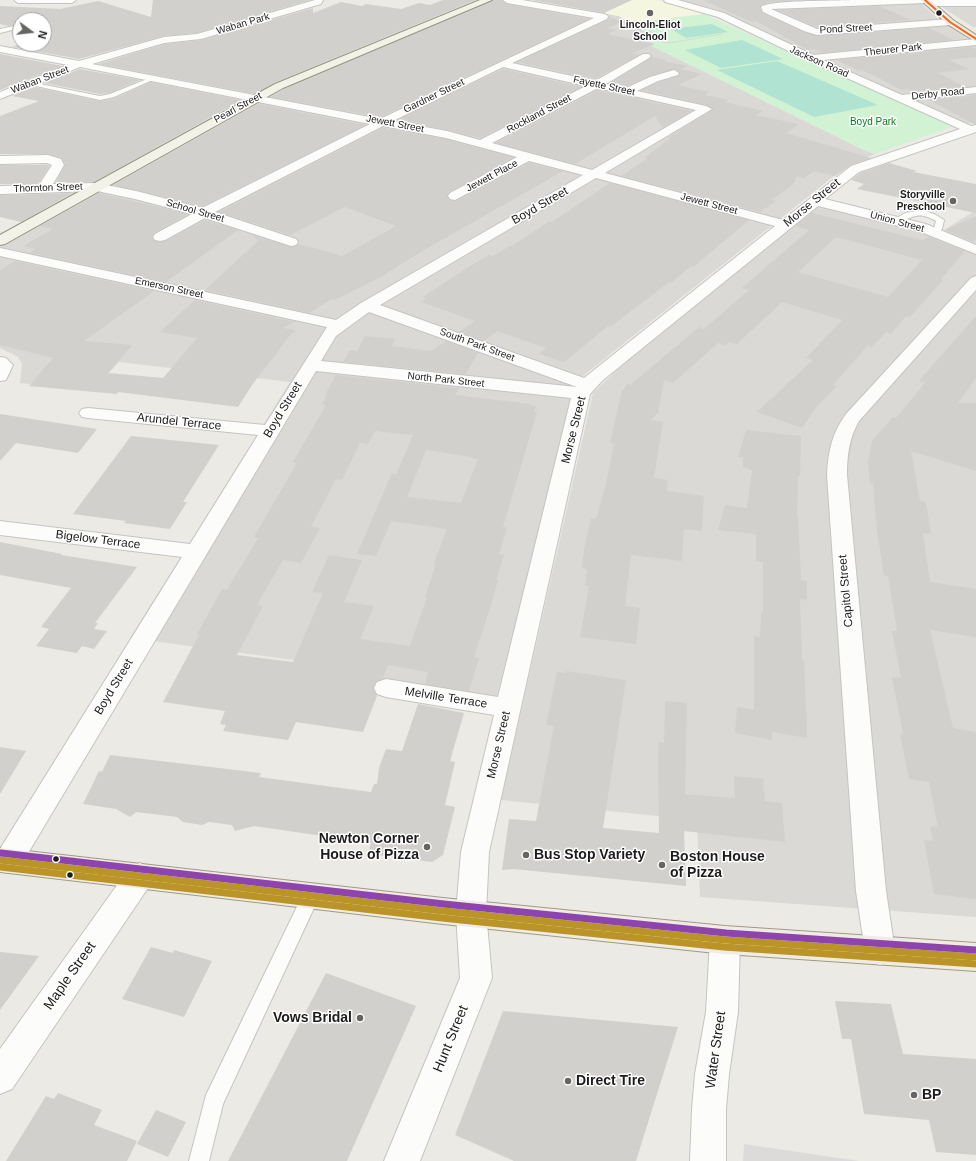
<!DOCTYPE html>
<style>
body{margin:0}
#map{position:relative;width:976px;height:1161px;overflow:hidden;background:#ebeae5;font-family:Arial,sans-serif}
canvas{display:block}
.north{position:absolute;left:12px;top:12px;width:40px;height:40px;box-sizing:border-box;background:#fff;border:1px solid #a5a5a5;border-radius:50%;rotate:105deg;font-size:11px;font-weight:700;line-height:16px;text-align:center;color:#1d1d1d}
.north::after{content:'';display:block;margin:auto;width:14px;height:18px;background:#656563;clip-path:polygon(50% 0,100% 100%,50% 72%,0 100%)}
</style>
<div id="map">
<canvas width="976" height="1161"></canvas>
<div class="north">N</div>
</div>
<script>
const ctx = document.querySelector('canvas').getContext('2d');
ctx.lineJoin = 'round';
function fill(path, color) {
  ctx.fillStyle = color;
  ctx.fill(path, 'evenodd');
}
function strokePath(path, color, width, dash) {
  ctx.strokeStyle = color;
  ctx.lineWidth = width;
  ctx.lineCap = dash ? 'butt' : 'round';
  ctx.setLineDash(dash || []);
  ctx.stroke(path);
}
function write(font, color, halo, rows, align = 'center') {
  ctx.font = font + ' Arial,sans-serif';
  ctx.lineWidth = 3;
  ctx.setLineDash([]);
  ctx.textBaseline = 'middle';
  ctx.strokeStyle = halo;
  ctx.fillStyle = color;
  for (const [text, x, y, turn = 0] of rows) {
    ctx.save();
    ctx.translate(x, y);
    ctx.rotate((+turn || 0) * Math.PI / 180);
    ctx.textAlign = isNaN(turn) ? turn : align;
    if (halo) ctx.strokeText(text, 0, 0);
    ctx.fillText(text, 0, 0);
    ctx.restore();
  }
}
const residential = new Path2D(`
 M501 0H523L619 16 654 37 651 45 864 150 875 154 849 164 579 379 493 711 318 680 324 664 130 638 290 382 119 362 93 390 20 383 22 364 18 357 0 348V247L246 108 303 79Z
 M676 0H918L938 19 976 44V124L965 123 921 104 717 10Z
 M976 0V27H973L934 2Z
 M820 207H828L917 229 933 237 976 210V917L700 897 697 820 501 800 593 393 648 340 812 209Z`);
const education = new Path2D(`
 M523 0H656L702 11 704 14 630 23 619 16Z`);
const park = new Path2D(`
 M298 0H314L196 36 176 37 177 34Z
 M704 14 947 124 951 127 875 154 864 150 651 46 654 37 630 23Z`);
const pitch = new Path2D(`
 M712 24 728 32 686 38 671 29Z
 M742 40 783 59 721 68 685 50Z
 M777 61 878 105 814 117 717 70Z`);
const parking = new Path2D(`
 M744 1144 859 1161H743Z`);
const building = new Path2D(`
 M153 0H310L197 33 164 36 79 59 12 47 20 44H44V36L53 33 44 31V20H20V24L8 26 0 24V6L60 9 98 1 151 17Z
 M443 0H476L274 83 255 94 98 64 164 44 201 40 313 8V13L341 2 362 6 366 4 401 9 419 3 430 5Z
 M493 0H502L507 4 589 19 380 117 271 97 284 89Z
 M531 0H632L604 13Z
 M703 0H798L766 3 760 8 762 13 803 32 817 36 929 28 954 40 822 53 815 49 808 50 756 21 752 22Z
 M879 6 911 20 817 27 778 10Z
 M609 17 623 22 607 28 617 30 607 34 655 44 632 53 639 55 595 79 517 62 608 20Z
 M971 47 976 49V57L948 60 970 69 938 73 965 87 915 92 908 89 901 90 879 78 862 70 859 71 837 60Z
 M0 54 63 66 0 90Z
 M652 57 667 60 664 61 687 66 681 69 702 74 678 85 709 92 705 95 729 100 724 102 763 111 756 115 799 124 786 133 871 158 851 165 835 176 814 171 804 178 796 176 794 184 771 200 776 201 760 212 621 176 647 159 645 157 670 139 669 137 713 109 706 105 642 90 659 82 678 76 680 73 675 69 650 76 626 86 610 83Z
 M80 69 140 80 110 93 100 94 44 83Z
 M503 69 582 87 480 138 447 130 398 120Z
 M151 82 242 100 94 182H56L65 164 61 158 48 154H0V116L39 101 12 96 34 87 100 101 115 98Z
 M598 90 692 111 663 128 655 116 575 164 496 143Z
 M976 95V124H974L929 100Z
 M258 104 365 125 202 206 113 185Z
 M383 128 446 139 513 157 449 192 447 197 450 200 456 201 529 163 563 171 419 253 379 278 335 300 332 299 309 313 205 290 258 241 253 235 291 247 296 246 299 244 342 256 396 226 345 207 290 235 219 212Z
 M889 163 917 171 913 172 976 184V213L857 189 864 184 851 180 860 173Z
 M0 165H47L50 166 38 184H0Z
 M610 183 749 220 693 267 691 266 671 283 669 282 610 327 608 326 564 362 539 354 546 348 497 331 484 341 459 332 475 321 421 302 427 298 423 297 467 268 489 255 493 256 510 246H512L550 221 552 222Z
 M73 193 21 222 0 217V195Z
 M99 193 188 214 154 233 152 238 155 241H166L205 220 238 230 166 282 29 253 36 249 23 246 53 229 40 226Z
 M812 213 922 240 929 237 965 251 941 279 943 280 910 317 906 316 891 334 886 332 872 347 868 345 833 385 837 386 817 406 802 428 757 412 813 360 806 358 842 320 782 302 737 344 729 342 725 345 718 343 673 383 664 380 658 413 650 420 663 422 654 478 668 480 667 491 704 496 702 531 684 529 682 561 631 555 625 606 640 608 636 644 580 637 589 586H585L587 569 582 568 584 549 591 518 596 519 605 488 614 444 610 443 622 390H624L627 384 630 385 699 327 704 329 749 290 742 288 809 230 797 227V225ZM836 237 922 260 888 297 798 272Z
 M976 216V238L973 242 945 230Z
 M15 261 154 291 84 341 132 345 108 373 163 378 197 338 160 332 195 300 295 322 283 328 295 330 294 331 296 332 291 334 252 385 238 407 118 392 117 394 29 386 53 358 0 345V270Z
 M976 316V378L958 403H976V471L911 451 920 501 926 502 931 534 923 533 930 582 976 589V637L930 630 953 728 976 732V899L934 894 924 840 933 841 930 826 938 827 929 782 909 779 900 734H903L892 677 901 678 892 631H897L888 576H884L877 530 873 484 870 483 868 462 872 441 893 417 896 418 925 383 919 381Z
 M365 336 395 339 392 346 431 351 446 341 478 353 466 374 343 362 350 350 357 351Z
 M336 375 459 388 455 395 530 404 529 405 536 406 534 412H537L503 527 507 528 499 554 504 555 496 580H498L491 605 474 657 479 658 469 691 425 684 428 672 388 665 383 678 377 681 373 687 377 696 363 732 296 722 288 740 223 731 226 725 220 724 225 711 163 702 199 635 197 634 222 589 227 590 258 538 254 537 297 463 293 462 326 405 322 404 327 395H325ZM375 431 413 435 396 475 392 473 357 554 376 556 391 521 447 529 434 563H436L425 597H427L410 646 360 639 374 606 344 602 362 560 329 555 312 592 323 593 293 662 237 655 263 606 257 605 283 560 301 563 320 528 311 527 336 479 342 480 360 443 368 444ZM426 450 473 457V459H478L461 503 407 497Z
 M0 414 97 429 78 453 16 443 0 461Z
 M746 430 801 436 800 476H798L797 516H798L801 580 807 581V600L800 599 802 660H804L806 713H807V738L772 732V740L735 733 737 707 754 710V636L760 637 761 611 763 612V562L756 561V534L718 530 725 505 747 508 752 470H749V468L743 467V457H738Z
 M131 436 219 445 183 502H187L170 529 124 523 126 521 73 514Z
 M0 542 62 554 61 555 137 567 95 623H98L94 629 107 631 94 649 82 646 77 653 36 646 49 629 41 627 71 588 0 575Z
 M566 671 626 680 603 828 659 833 658 753 659 742 664 743 665 701 687 703 685 794 735 798 734 776 763 779 765 801 782 803 785 842 684 831 686 886 513 869 502 870 509 819 536 821 554 726 546 725 557 672 566 673Z
 M418 704 464 713 450 761 455 762 445 805 455 807 443 855 432 862 368 854 371 843 254 826 235 831 232 825 209 822 202 825 183 822 177 817 136 812 130 817 116 809 83 804 99 771 102 772 110 755 261 773 259 777 371 792 374 784H377L379 768 386 749 402 751Z
 M0 747 26 751 0 794Z
 M151 947 173 953 174 950 212 961 184 1017 122 999Z
 M0 952 39 956 0 1010Z
 M326 973 416 1006 347 1161H228Z
 M835 1001 891 1004 903 1054 976 1059V1155L936 1152 929 1120 864 1114 851 1039H842Z
 M503 1011 678 1027 636 1161H514L455 1135Z
 M58 1093 102 1110 94 1125 137 1141 127 1161H6L46 1096 54 1099Z
 M156 1110 186 1122 168 1157 137 1144Z`);
const path = new Path2D(`
 M635 22 661 39 662 42
 M662 42 670 43 722 34`);
const lane = new Path2D(`
 M19 25 20 28 0 33V29Z
 M152 77 157 78 114 97 100 100 27 84 30 82 100 96 110 94Z
 M923 210 936 215 944 220 942 229 937 234H931L930 232 934 228 936 221C916 210 914 218 896 223L892 221 905 213Z
 M311 887 317 890 320 895 223 1104 209 1161H189L206 1095 305 890Z`);
const street = new Path2D(`
 M14 0H76L72 3H18Z
 M315 0H323L321 4 201 39 164 43 92 64 380 119 594 18 507 3 503 0H522L604 14 607 15 608 17 607 19 512 63 595 81 643 54H649L651 56 649 58 606 84 626 88 650 77 674 70 679 73 678 75 658 81 637 91 706 106 712 109 605 173 783 220 851 166 960 129 807 60 718 17 665 2 664 0H678L724 13 813 55 976 39V45L823 60 902 95 976 87V93L913 100 971 126 976 125V132L859 172 825 199 926 224 976 245V254L916 230 818 206 603 380 590 394 489 852 486 913 492 978 420 1161H384L460 978 456 913 461 852 494 715 386 697 377 694 374 688 377 682 386 679 498 697 571 398 316 371 18 870 8 873 0 870V849L182 557 0 535V521L190 544 258 435 88 418 82 417 79 413 82 409 88 408 265 425 327 327 0 256V248L336 320 361 303 583 175 529 161 455 200 450 199 448 196 450 193 517 157 446 138 383 126 215 212 296 239 298 242 296 245 291 246 205 218 165 240 160 241 155 240 153 237 155 234 192 214 135 199 97 191 0 194V186L39 185 52 165 47 163 0 164V156L48 155 61 159 64 165 53 184 97 183 136 191 202 208 370 124 80 67 0 99V92L68 65 0 52V46L79 61 164 37 197 34ZM503 67 586 86 480 140 447 131 393 121ZM598 88 696 110 592 170 492 143ZM596 178 775 226 584 378 380 305ZM369 312 577 387 321 361 336 336Z
 M852 0H976V6H929L926 5 925 3 771 9 817 29 950 19 955 22 950 25 817 35 804 31 763 12 761 7C768 0 837 1 852 0Z
 M976 276V290L859 421C849 438 847 456 847 475L886 891 895 951 891 961 880 965 869 961 865 951 856 891 827 475C828 452 832 433 846 414L971 278Z
 M0 357 6 358 13 365 6 380 0 381Z
 M140 863 150 867 154 876 150 885 12 1089 0 1094V1049L130 867Z
 M725 926 736 930 740 940 738 1012 729 1074 726 1109V1161H690L692 1109 695 1074 706 1012 710 940 714 930Z`);
const secondary = new Path2D(`
 M480 0H492L283 88 5 244 0 245V235L275 84Z`);
const primary = new Path2D(`
 M921 0H930L953 20 976 35V42L947 24Z
 M0 848 443 898 725 926 976 943V971L725 954 443 924 0 872Z`);
const bus1 = new Path2D(`
 M0 860 443 911 725 940 976 957`);
const bus2 = new Path2D(`
 M0 867 442 918 724 947 976 964`);
const bus3 = new Path2D(`
 M1 853 444 904 726 933 976 950`);
const bus4 = new Path2D(`
 M925 0 950 22 976 39`);
const markers = [
 [650,13,4,"#656563"],
 [939,13,3.5,"#1d1d1d"],
 [953,201,4,"#656563"],
 [427,847,4,"#656563"],
 [526,855,4,"#656563"],
 [56,859,3.5,"#1d1d1d"],
 [662,865,4,"#656563"],
 [70,875,3.5,"#1d1d1d"],
 [360,1018,4,"#656563"],
 [568,1081,4,"#656563"],
 [914,1095,4,"#656563"]
];
const farStreetnames = [
 ["Waban Park",243,24,-16],
 ["Pond Street",846,29,-3],
 ["Theurer Park",893,50,-6],
 ["Jackson Road",819,62,24],
 ["Waban Street",40,80,-21],
 ["Fayette Street",604,86,12],
 ["Derby Road",938,94,-6],
 ["Gardner Street",434,96,-26],
 ["Pearl Street",238,108,-29],
 ["Rockland Street",539,114,-28],
 ["Jewett Street",395,124,11],
 ["Jewett Place",492,176,-28],
 ["Thornton Street",48,188,-2],
 ["Jewett Street",709,204,15],
 ["School Street",195,211,16],
 ["Union Street",897,222,15],
 ["Emerson Street",169,288,12],
 ["South Park Street",477,345,20],
 ["North Park Street",446,380,6]
];
const farPoinames = [
 ["Lincoln-Eliot",650,25],
 ["School",650,37],
 ["Storyville",945,195,"right"],
 ["Preschool",945,207,"right"]
];
const farParknames = [
 ["Boyd Park",873,122]
];
const streetNames = [
 ["Morse Street",812,203,-39],
 ["Boyd Street",540,206,-30],
 ["Boyd Street",283,410,-59],
 ["Arundel Terrace",179,422,6],
 ["Morse Street",574,430,-76],
 ["Bigelow Terrace",98,540,7],
 ["Capitol Street",846,591,-95],
 ["Boyd Street",114,687,-59],
 ["Melville Terrace",446,698,9],
 ["Morse Street",499,745,-77]
];
const nearPoinames = [
 ["Newton Corner",419,839,"right"],
 ["House of Pizza",419,855,"right"],
 ["Bus Stop Variety",534,855],
 ["Boston House",670,857],
 ["of Pizza",670,873],
 ["Vows Bridal",352,1018,"right"],
 ["Direct Tire",576,1081],
 ["BP",922,1095]
];
const nearStreetnames = [
 ["Maple Street",70,976,-55],
 ["Hunt Street",451,1039,-68],
 ["Water Street",716,1050,-82]
];
fill(residential, '#dad9d6');
fill(education, '#f4f6df');
fill(park, '#d2f2d4');
fill(pitch, '#b0e3d1');
fill(parking, '#dcdbd9');
fill(building, '#d2d0cc');
strokePath(lane, '#c4c4c1', 2);
strokePath(street, '#c4c4c1', 2);
strokePath(secondary, '#91957d', 2);
strokePath(primary, '#a19a81', 2);
strokePath(path, '#d6c9c4', 1, [1, 1]);
fill(lane, '#fcfcfb');
fill(street, '#fcfcfb');
fill(secondary, '#f2f2e9');
fill(primary, '#f0ece3');
strokePath(bus1, '#bb9428', 7);
strokePath(bus2, '#bb9428', 7);
strokePath(bus3, '#8e44ad', 7);
strokePath(bus4, '#f26522', 2);
for (const [x, y, r, color] of markers) {
  const dot = new Path2D();
  dot.arc(x, y, r, 0, 2 * Math.PI);
  ctx.fillStyle = color;
  ctx.fill(dot);
  strokePath(dot, '#fff', 1.5);
}
write('10px', '#1d1d1d', '#fff', farStreetnames);
write('bold 10px', '#1d1d1d', '#fff', farPoinames);
write('10px', '#0b7a1d', '#fff', farParknames);
write('12px', '#1d1d1d', '#fff', streetNames);
write('bold 14px', '#1d1d1d', '#fff', nearPoinames, 'left');
write('14px', '#1d1d1d', '#fff', nearStreetnames);
</script>
